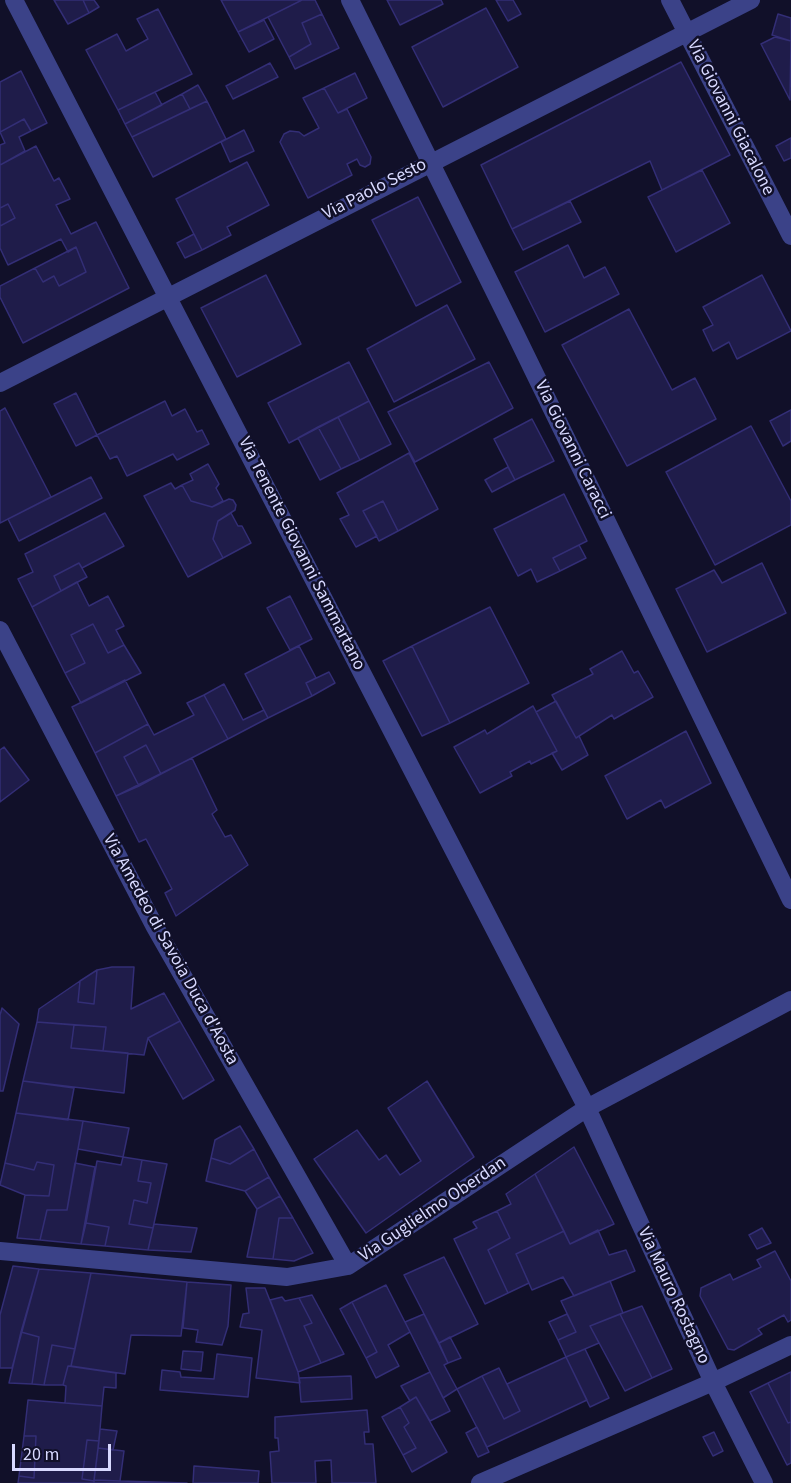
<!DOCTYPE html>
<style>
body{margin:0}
#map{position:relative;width:791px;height:1483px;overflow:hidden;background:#111029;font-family:"Source Sans 3",sans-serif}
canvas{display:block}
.scale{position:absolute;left:12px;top:1444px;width:99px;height:27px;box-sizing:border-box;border:3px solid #d8d9ff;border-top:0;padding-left:8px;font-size:18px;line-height:21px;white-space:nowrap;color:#d8d9ff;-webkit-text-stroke:4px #111029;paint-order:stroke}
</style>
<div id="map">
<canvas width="791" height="1483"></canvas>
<div class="scale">20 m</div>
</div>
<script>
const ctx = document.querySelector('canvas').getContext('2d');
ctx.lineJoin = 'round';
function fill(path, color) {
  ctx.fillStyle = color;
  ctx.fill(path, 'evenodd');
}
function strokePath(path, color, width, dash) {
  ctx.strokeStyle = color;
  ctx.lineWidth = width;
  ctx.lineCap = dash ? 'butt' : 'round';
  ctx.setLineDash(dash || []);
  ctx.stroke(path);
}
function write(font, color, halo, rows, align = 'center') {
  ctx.font = font + ' "Source Sans 3",sans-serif';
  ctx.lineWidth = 5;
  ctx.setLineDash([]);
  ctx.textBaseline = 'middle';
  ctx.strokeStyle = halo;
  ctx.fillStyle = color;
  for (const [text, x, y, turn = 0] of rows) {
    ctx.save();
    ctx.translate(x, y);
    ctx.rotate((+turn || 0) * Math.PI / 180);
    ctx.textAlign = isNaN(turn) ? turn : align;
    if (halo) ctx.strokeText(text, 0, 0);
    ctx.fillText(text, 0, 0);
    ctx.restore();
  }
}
const building = new Path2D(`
 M54 0H83L89 13 68 24Z
 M83 0H94L99 7 89 13Z
 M221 0H302L238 32Z
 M302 0H315L322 14 302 23 311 44 289 57 268 17Z
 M387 0H441L443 4 400 25Z
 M496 0H513L521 14 508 21Z
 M486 8 518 67 443 107 412 47Z
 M158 9 192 74 118 110 86 50 117 34 126 51 148 39 137 19Z
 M322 14 339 48 295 69 289 57 311 44 302 23Z
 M778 14 791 18V41L772 35Z
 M264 20 274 39 249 52 238 32Z
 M775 37 791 41 790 100 761 44Z
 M681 62 730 155 662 190 650 161 512 229 481 165Z
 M270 63 278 77 233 99 226 86Z
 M21 71 47 123 31 131 24 119 0 132V82Z
 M355 73 367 98 338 113 324 88Z
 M198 85 207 101 190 109 182 94Z
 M324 88 338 113 347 109 371 157 370 164 365 167 360 165 357 159 347 164 352 175 308 198 280 142 284 134 290 131 299 132 304 136 319 128 303 98Z
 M155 92 162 105 125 124 118 110Z
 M182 94 190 109 132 137 125 124Z
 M207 101 226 139 153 177 132 137Z
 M24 119 31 131 19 137 25 151 0 165V145L5 143 0 132Z
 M244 130 254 151 230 162 221 142Z
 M791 138V158L784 161 776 146Z
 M36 146 54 181 59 178 70 199 56 205 71 234 96 222 129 288 23 343 0 297V286L35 268 43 282 54 276 59 286 86 272 76 247 68 252 61 239 8 265 0 248V226L15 218 8 204 0 208V165Z
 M247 162 269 205 227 227 231 235 202 250 176 199Z
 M702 170 730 223 676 252 648 197Z
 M418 197 461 282 416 306 372 220Z
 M570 201 581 222 523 250 512 229Z
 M8 204 15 218 0 226V208Z
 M194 234 202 250 185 258 177 243Z
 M568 245 584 278 605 267 619 294 545 332 515 272Z
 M76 247 86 272 59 286 54 276 43 282 35 268Z
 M266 275 301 344 237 377 201 308Z
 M762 275 791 331 737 359 729 342 713 351 703 330 713 325 703 307Z
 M447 305 475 359 394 402 367 349Z
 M629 309 672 390 695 378 716 419 627 466 562 345Z
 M349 362 369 401 289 443 268 403Z
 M489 362 513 408 415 462 388 412Z
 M76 393 97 435 76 446 54 404Z
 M165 401 172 416 185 409 197 432 202 430 209 444 177 460 173 454 127 476 117 456 110 459 97 435Z
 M369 401 391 444 360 460 338 417Z
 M5 408 51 497 0 523V411Z
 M791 410V441L783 446 770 421Z
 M338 417 360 460 341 469 318 427Z
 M532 419 554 461 515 480 494 439Z
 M751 426 791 501V525L715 565 666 472Z
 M318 427 341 469 320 480 298 438Z
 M409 453 438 509 398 531 383 501 363 511 377 536 356 547 340 519 349 515 337 493Z
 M208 464 219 484 216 488 223 501 212 507 191 501 182 485 193 480 190 474Z
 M508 467 515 480 492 492 485 480Z
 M91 477 102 498 19 541 8 519Z
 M171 483 175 489 182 485 191 501 212 507 229 499 233 500 236 505 235 510 218 521 213 539 223 558 188 577 144 496Z
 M564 494 587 541 553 558 560 571 537 582 531 569 518 576 494 529Z
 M383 501 398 531 379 541 363 511Z
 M105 513 124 546 82 568 79 563 54 576 61 591 32 607 18 579 33 572 25 554Z
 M231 513 238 526H242L251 543 223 558 213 539 218 521Z
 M579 545 586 558 560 571 553 558Z
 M79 563 87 577 61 591 54 576Z
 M762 563 786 613 707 652 676 589 714 570 722 583Z
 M77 582 89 606 108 596 124 626 116 630 124 645 108 653 93 624 71 635 85 663 65 673 32 607Z
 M290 596 312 639 290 650 267 608Z
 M490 607 529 683 450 723 412 646Z
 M93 624 108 653 124 645 141 673 81 703 65 673 85 663 71 635Z
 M299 646 316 678 306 683 312 696 268 718 245 674Z
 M412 646 450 723 422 736 383 661Z
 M622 651 634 673 638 671 653 697 614 719 612 715 576 738 552 695 593 674 590 669Z
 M329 672 335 683 312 696 306 683Z
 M125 680 148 724 95 753 72 707Z
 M224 684 243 720 264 710 268 718 228 739 204 695Z
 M204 695 228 739 161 774 146 745 124 757 139 786 116 796 95 753 148 724 154 735 194 715 187 703Z
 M556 701 576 738 579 736 588 755 562 770 552 753 557 751 536 712Z
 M533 706 557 751 531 764 530 761 510 772 512 776 480 793 454 747 485 730 487 734Z
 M686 731 711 783 665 808 661 800 627 819 605 776Z
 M146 745 161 774 139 786 124 757Z
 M4 747 29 780 0 802V750Z
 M192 758 217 810 212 814 225 837 231 835 248 865 176 916 165 893 172 889 146 839 139 842 116 796Z
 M112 967H134L131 1009 164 993 180 1021 148 1038 144 1055 103 1051 106 1027 37 1022 39 1009 80 981 78 1002 94 1004 97 970Z
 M97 970 94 1004 78 1002 80 981Z
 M2 1008 19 1024 3 1091H0V1015Z
 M180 1021 214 1080 183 1099 148 1038Z
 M37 1022 74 1025 71 1048 128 1053 124 1093 23 1081Z
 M74 1025 106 1027 103 1051 71 1048Z
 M23 1081 74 1088 68 1120 16 1113Z
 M427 1081 474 1157 366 1233 314 1159 357 1130 379 1160 386 1155 400 1175 421 1161 388 1108Z
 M16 1113 83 1121 67 1210H47L40 1240 17 1238 25 1195 49 1196 54 1165 37 1162 34 1170 5 1163Z
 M83 1121 129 1128 123 1157 78 1149Z
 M240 1126 254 1149 230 1164 211 1158 215 1140Z
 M574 1147 614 1224 570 1244 535 1174Z
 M254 1149 269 1177 245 1191 206 1181 211 1158 230 1164Z
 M123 1157 142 1160 138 1181 151 1183 147 1203 134 1200 129 1224 153 1228 148 1250 105 1246 109 1227 86 1223 97 1161 121 1165Z
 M142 1160 167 1164 153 1228 129 1224 134 1200 147 1203 151 1183 138 1181Z
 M37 1162 54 1165 49 1196 25 1195 0 1185 5 1163 34 1170Z
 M75 1163 95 1167 81 1244 40 1240 47 1210H67Z
 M535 1174 564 1231 516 1254 529 1283 508 1293 488 1250 510 1238 497 1211 511 1204 506 1194Z
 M269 1177 280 1196 257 1209 245 1191Z
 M280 1196 293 1218H279L273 1259 247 1257 257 1209Z
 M497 1211 510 1238 488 1250 508 1293 485 1304 454 1239 477 1228 473 1222Z
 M279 1218H293L313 1253 294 1261 273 1259Z
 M86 1223 109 1227 105 1246 81 1244Z
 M154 1224 197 1228 191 1252 148 1250Z
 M762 1228 771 1243 757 1249 749 1235Z
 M598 1230 609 1255 626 1250 635 1271 574 1296 563 1277 532 1290 516 1254 564 1231 570 1244Z
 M775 1251 791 1281V1320L788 1322 784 1315 758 1329 762 1334 734 1350 728 1349 700 1296 701 1288 730 1274 733 1280 761 1267 757 1260Z
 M444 1257 478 1324 439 1343 404 1275Z
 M13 1266 39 1269 12 1368H0V1315Z
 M39 1269 91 1273 75 1349 52 1345 44 1385 32 1384 39 1337 21 1332Z
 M91 1273 187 1282 181 1336 131 1335 125 1374 71 1366Z
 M610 1281 623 1313 590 1326 599 1343 566 1357 558 1340 576 1332 561 1301Z
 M187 1282 231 1285 228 1326 222 1345 196 1342 198 1330 183 1328Z
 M386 1285 410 1332 388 1345 399 1366 376 1378 366 1358 377 1352 352 1302Z
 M246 1288H265L298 1372 300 1383 256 1378 262 1330 240 1327 243 1314 249 1313Z
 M312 1295 344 1354 321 1363 304 1326 312 1323 299 1298Z
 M282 1297 285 1301 299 1298 312 1323 304 1326 321 1363 298 1372 270 1300Z
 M352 1302 377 1352 366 1358 340 1309Z
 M642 1306 672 1369 652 1378 620 1314Z
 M424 1314 448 1363 444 1365 457 1389 443 1398 405 1322Z
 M567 1314 576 1332 558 1340 549 1322Z
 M620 1314 652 1378 625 1391 590 1326Z
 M21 1332 39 1337 32 1384 9 1383Z
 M450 1337 461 1358 448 1363 439 1343Z
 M52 1345 75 1349 71 1366H68L63 1385H44Z
 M585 1349 609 1398 590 1407 566 1357Z
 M183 1351 203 1352 201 1371 181 1369Z
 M217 1354 252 1358 248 1397 160 1390 162 1370 180 1372 181 1377 214 1379Z
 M566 1357 587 1400 487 1447 457 1389 482 1376 504 1419 520 1411 507 1384Z
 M68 1366 116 1373V1388L104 1387 102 1406 65 1403 66 1386 63 1385Z
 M499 1368 520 1411 504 1419 482 1376Z
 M430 1372 450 1411 430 1421 416 1397 410 1401 401 1386Z
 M791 1372V1422L788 1423 768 1383Z
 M351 1376 352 1399 301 1402 299 1378Z
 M768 1383 788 1423 791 1422V1463L787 1465 750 1392Z
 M416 1397 447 1452 412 1472 403 1455 416 1448 404 1427 409 1423 400 1407Z
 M28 1400 102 1406 99 1441 87 1440 82 1479 94 1481V1483H18L19 1476 34 1478 36 1436H24Z
 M400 1407 409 1423 404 1427 416 1448 403 1455 382 1417Z
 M367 1410 369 1432H364L365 1444H373L376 1483H332L331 1460 315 1461 316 1483H272L270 1452 279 1451 278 1438H275V1417Z
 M477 1427 489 1452 478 1457 466 1433Z
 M100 1429 117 1431 113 1450 98 1448Z
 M714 1432 723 1451 713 1456 703 1437Z
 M24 1436H36L34 1478 19 1476Z
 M87 1440 99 1441 94 1481 82 1479Z
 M98 1448 124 1451 120 1481 94 1480Z
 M194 1466 259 1471 258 1483H193Z
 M94 1480 120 1481 187 1483H94Z`);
const street = new Path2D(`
 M14 0 587 1108 713 1382 764 1483
 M350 0 515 333 791 900
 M670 0 791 236
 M0 383 751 0
 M0 630 155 927 348 1266
 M0 1251 287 1277 348 1266 587 1108 791 1000
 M480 1483 713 1382 791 1345`);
const streetNames = [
 ["Via Giovanni Giacalone",730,118,63],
 ["Via Paolo Sesto",375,190,-27],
 ["Via Giovanni Caracci",572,450,64],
 ["Via Tenente Giovanni Sammartano",301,554,63],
 ["Via Amedeo di Savoia Duca d'Aosta",170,950,61],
 ["Via Guglielmo Oberdan",433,1210,-34],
 ["Via Mauro Rostagno",673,1296,65]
];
fill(building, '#1f1c4a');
strokePath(building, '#332e76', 1.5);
strokePath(street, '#3b4288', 18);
write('18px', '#d8d9ff', '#111029', streetNames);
</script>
